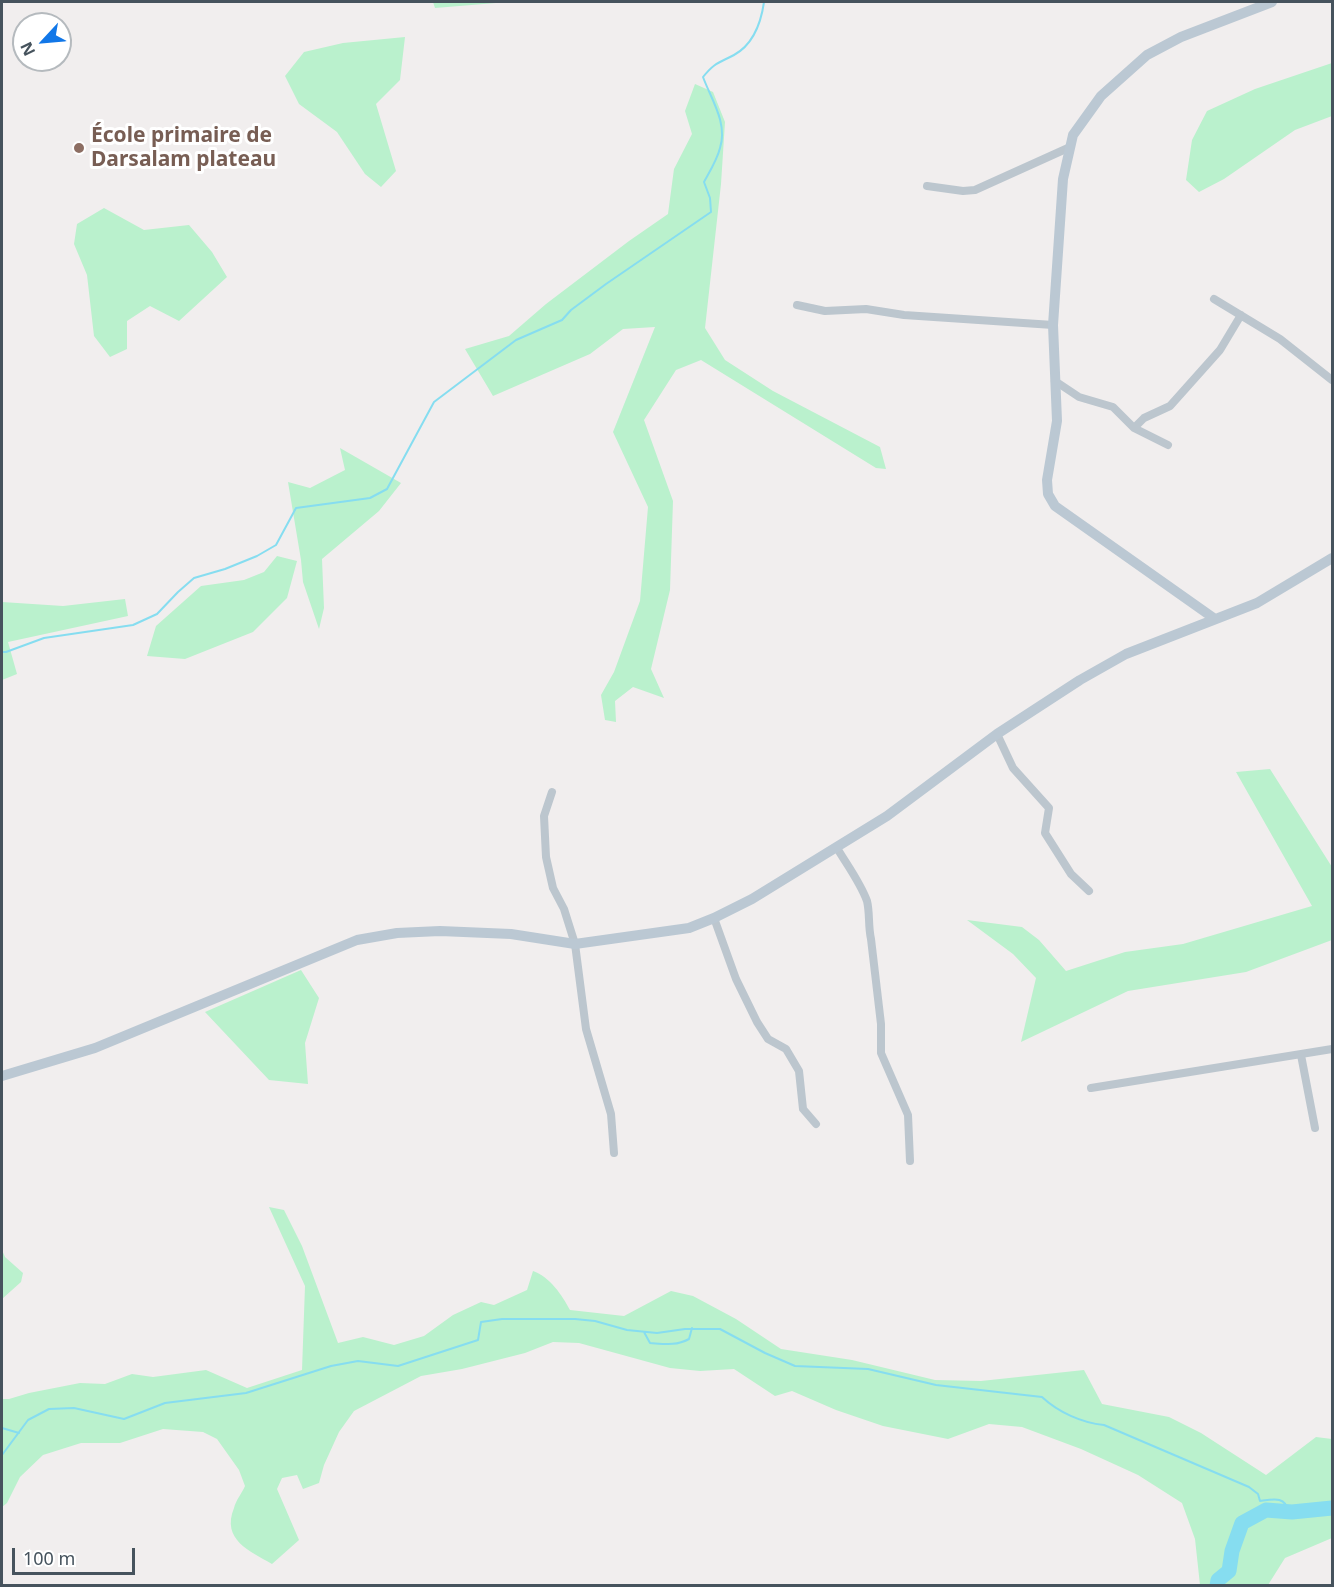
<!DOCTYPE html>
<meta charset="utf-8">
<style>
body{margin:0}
#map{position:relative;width:1334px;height:1587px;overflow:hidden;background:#f1eeee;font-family:"Noto Sans",sans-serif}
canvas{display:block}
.frame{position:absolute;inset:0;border:3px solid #46535d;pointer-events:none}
.north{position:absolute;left:12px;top:12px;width:60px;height:60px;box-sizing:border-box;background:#fff;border:2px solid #b5babe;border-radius:50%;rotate:244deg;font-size:16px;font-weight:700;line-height:24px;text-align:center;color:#46535d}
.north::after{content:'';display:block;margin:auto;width:21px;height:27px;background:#1177e8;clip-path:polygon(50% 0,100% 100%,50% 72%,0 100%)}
.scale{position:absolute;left:12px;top:1548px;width:123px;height:27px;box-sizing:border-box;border:3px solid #46535d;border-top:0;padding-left:8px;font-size:18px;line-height:21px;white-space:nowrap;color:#46535d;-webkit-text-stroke:4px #fff;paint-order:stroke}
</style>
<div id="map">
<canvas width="1334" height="1587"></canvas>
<div class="frame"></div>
<div class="north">N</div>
<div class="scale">100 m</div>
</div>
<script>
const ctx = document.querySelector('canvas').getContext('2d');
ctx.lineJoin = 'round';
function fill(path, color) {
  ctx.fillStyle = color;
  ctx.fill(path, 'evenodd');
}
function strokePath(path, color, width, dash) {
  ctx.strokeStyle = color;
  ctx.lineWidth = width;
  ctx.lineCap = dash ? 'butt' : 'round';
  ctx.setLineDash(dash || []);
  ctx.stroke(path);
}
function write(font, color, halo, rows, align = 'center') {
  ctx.font = font + ' "Noto Sans",sans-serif';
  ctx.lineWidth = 6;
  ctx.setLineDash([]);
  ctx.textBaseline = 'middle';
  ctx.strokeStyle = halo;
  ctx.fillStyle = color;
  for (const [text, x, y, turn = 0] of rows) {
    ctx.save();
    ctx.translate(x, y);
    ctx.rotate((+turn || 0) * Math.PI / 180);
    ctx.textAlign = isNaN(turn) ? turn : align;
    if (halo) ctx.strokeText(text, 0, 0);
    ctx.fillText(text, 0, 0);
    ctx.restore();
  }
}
const green = new Path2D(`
 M433 2H508L435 8Z
 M405 37 400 80 376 104 396 171 381 187 365 174 337 132 299 104 285 76 304 52 343 43Z
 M1332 63V116L1295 130 1224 179 1199 192 1186 180 1192 140 1207 111 1255 89Z
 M695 84 713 92 725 122 721 184 705 328 725 360 773 391 880 447 886 469 876 468 701 360 676 370 644 420 673 501 670 590 651 669 664 698 633 687 615 701 616 722 605 720 601 695 614 672 640 601 648 507 613 432 655 327 623 329 590 354 493 396 465 349 509 336 546 304 629 241 668 214 674 169 692 134 685 111Z
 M104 208 144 230 189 225 212 252 227 277 179 321 150 306 127 321V349L110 357 94 336 87 275 74 244 77 224Z
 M340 448 401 483 379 511 322 559 324 608 319 629 303 582 301 560 288 482 310 488 345 470Z
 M277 556 297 561 287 598 253 632 185 659 147 656 156 626 201 586 244 580 264 572Z
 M125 599 128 616 8 642 17 674 2 680V602L63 606Z
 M1270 769 1332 867V940L1246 972 1128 991 1021 1042 1036 978 1013 954 967 920 1022 927 1039 940 1066 971 1125 952 1183 944 1312 906 1236 772Z
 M301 970 319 998 305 1043 308 1084 269 1080 205 1012Z
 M269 1207 284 1210 302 1246 338 1343 363 1337 394 1345 424 1336 453 1315 481 1302 494 1305 527 1290 533 1271C550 1277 562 1295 570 1310L624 1316 671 1291 693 1296 736 1319 781 1349 852 1360 935 1380 981 1381 1084 1370 1102 1404 1169 1417 1201 1433 1266 1475 1316 1437 1332 1439V1538L1285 1558 1268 1585H1200L1195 1539 1182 1503 1138 1475 1081 1449 1022 1427 989 1424 948 1439 883 1426 836 1410 792 1391 775 1396 734 1369 700 1371 670 1368 579 1343 553 1342 525 1353 462 1369 421 1376 354 1411 339 1432 324 1465 319 1483 303 1489 297 1475 282 1478 277 1489 299 1540 272 1564C250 1551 221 1540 234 1508 236 1500 242 1493 245 1486L239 1470 217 1439 203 1432 163 1429 120 1443H81L43 1455 20 1477 7 1503 2 1507V1399H9L29 1393 80 1383 105 1384 132 1374 153 1377 206 1370 247 1388 302 1370 305 1286Z
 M2 1250 5 1257 23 1273 21 1282 2 1299Z`);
const stream = new Path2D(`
 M2 652H6L44 638 133 625 157 614 178 592 194 578 225 569 257 556 276 545 296 508 370 498 387 489 434 402 516 340 562 320 571 310 606 284 711 212 710 198 704 182C710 171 717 160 720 148 728 123 711 99 703 77 715 62 719 63 734 55 754 44 761 23 764 2
 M644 1332 650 1343C665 1344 676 1346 689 1339L692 1328
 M2 1428 19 1433
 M2 1455 28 1420 49 1409 74 1408 124 1419 165 1403 246 1393 331 1366 358 1361 398 1366 478 1340 481 1322 502 1319H575L595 1321 627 1330 657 1333 685 1329H720L765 1353 795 1366 868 1369 936 1385 1042 1397C1058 1412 1082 1423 1104 1425L1249 1487 1258 1494 1260 1501C1274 1499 1285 1496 1289 1512`);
const river = new Path2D(`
 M1217 1586 1218 1580 1229 1571 1232 1551 1242 1523 1266 1510 1292 1512 1332 1508`);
const street = new Path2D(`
 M927 186 963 191 975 190 1068 148
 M1214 299 1280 339 1332 380
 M797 305 825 311 866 309 904 315 1053 325
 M1055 381 1079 397 1113 407 1134 428 1168 445
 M1134 428 1144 418 1170 406 1220 350 1241 315
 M997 734 1013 768 1049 808 1045 833 1071 874 1089 891
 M552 792 544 816 546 857 553 888 564 909 575 944 586 1029 611 1114 614 1153
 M837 848C847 865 860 882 867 901 870 913 868 926 871 939L881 1024V1053L908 1115 910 1161
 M714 918 736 979 757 1022 768 1039 786 1049 799 1071 803 1109 816 1124
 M1301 1055 1315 1128
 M1091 1088 1332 1049`);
const secondary = new Path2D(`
 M1215 619 1055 506 1048 494 1047 480 1057 421 1053 325 1063 179 1073 135 1101 96 1147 55 1181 37 1272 2
 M2 1076 95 1048 357 940 397 933 440 931 511 934 575 944 689 928 714 918 752 899 887 816 997 734 1080 680 1126 654 1257 603 1332 558`);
const markers = [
 [79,148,6,"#8d6e63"]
];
const educationNames = [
 ["École primaire de",91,136],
 ["Darsalam plateau",91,160]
];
fill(green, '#baf1cd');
strokePath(stream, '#86ddf0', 2);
strokePath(river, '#86ddf0', 15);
strokePath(street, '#bcc6ce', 8);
strokePath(secondary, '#bbc8d3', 10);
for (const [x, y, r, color] of markers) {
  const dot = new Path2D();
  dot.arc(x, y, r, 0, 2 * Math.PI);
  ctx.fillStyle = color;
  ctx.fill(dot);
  strokePath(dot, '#fff', 2);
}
write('bold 21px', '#785e54', '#fff', educationNames, 'left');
</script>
